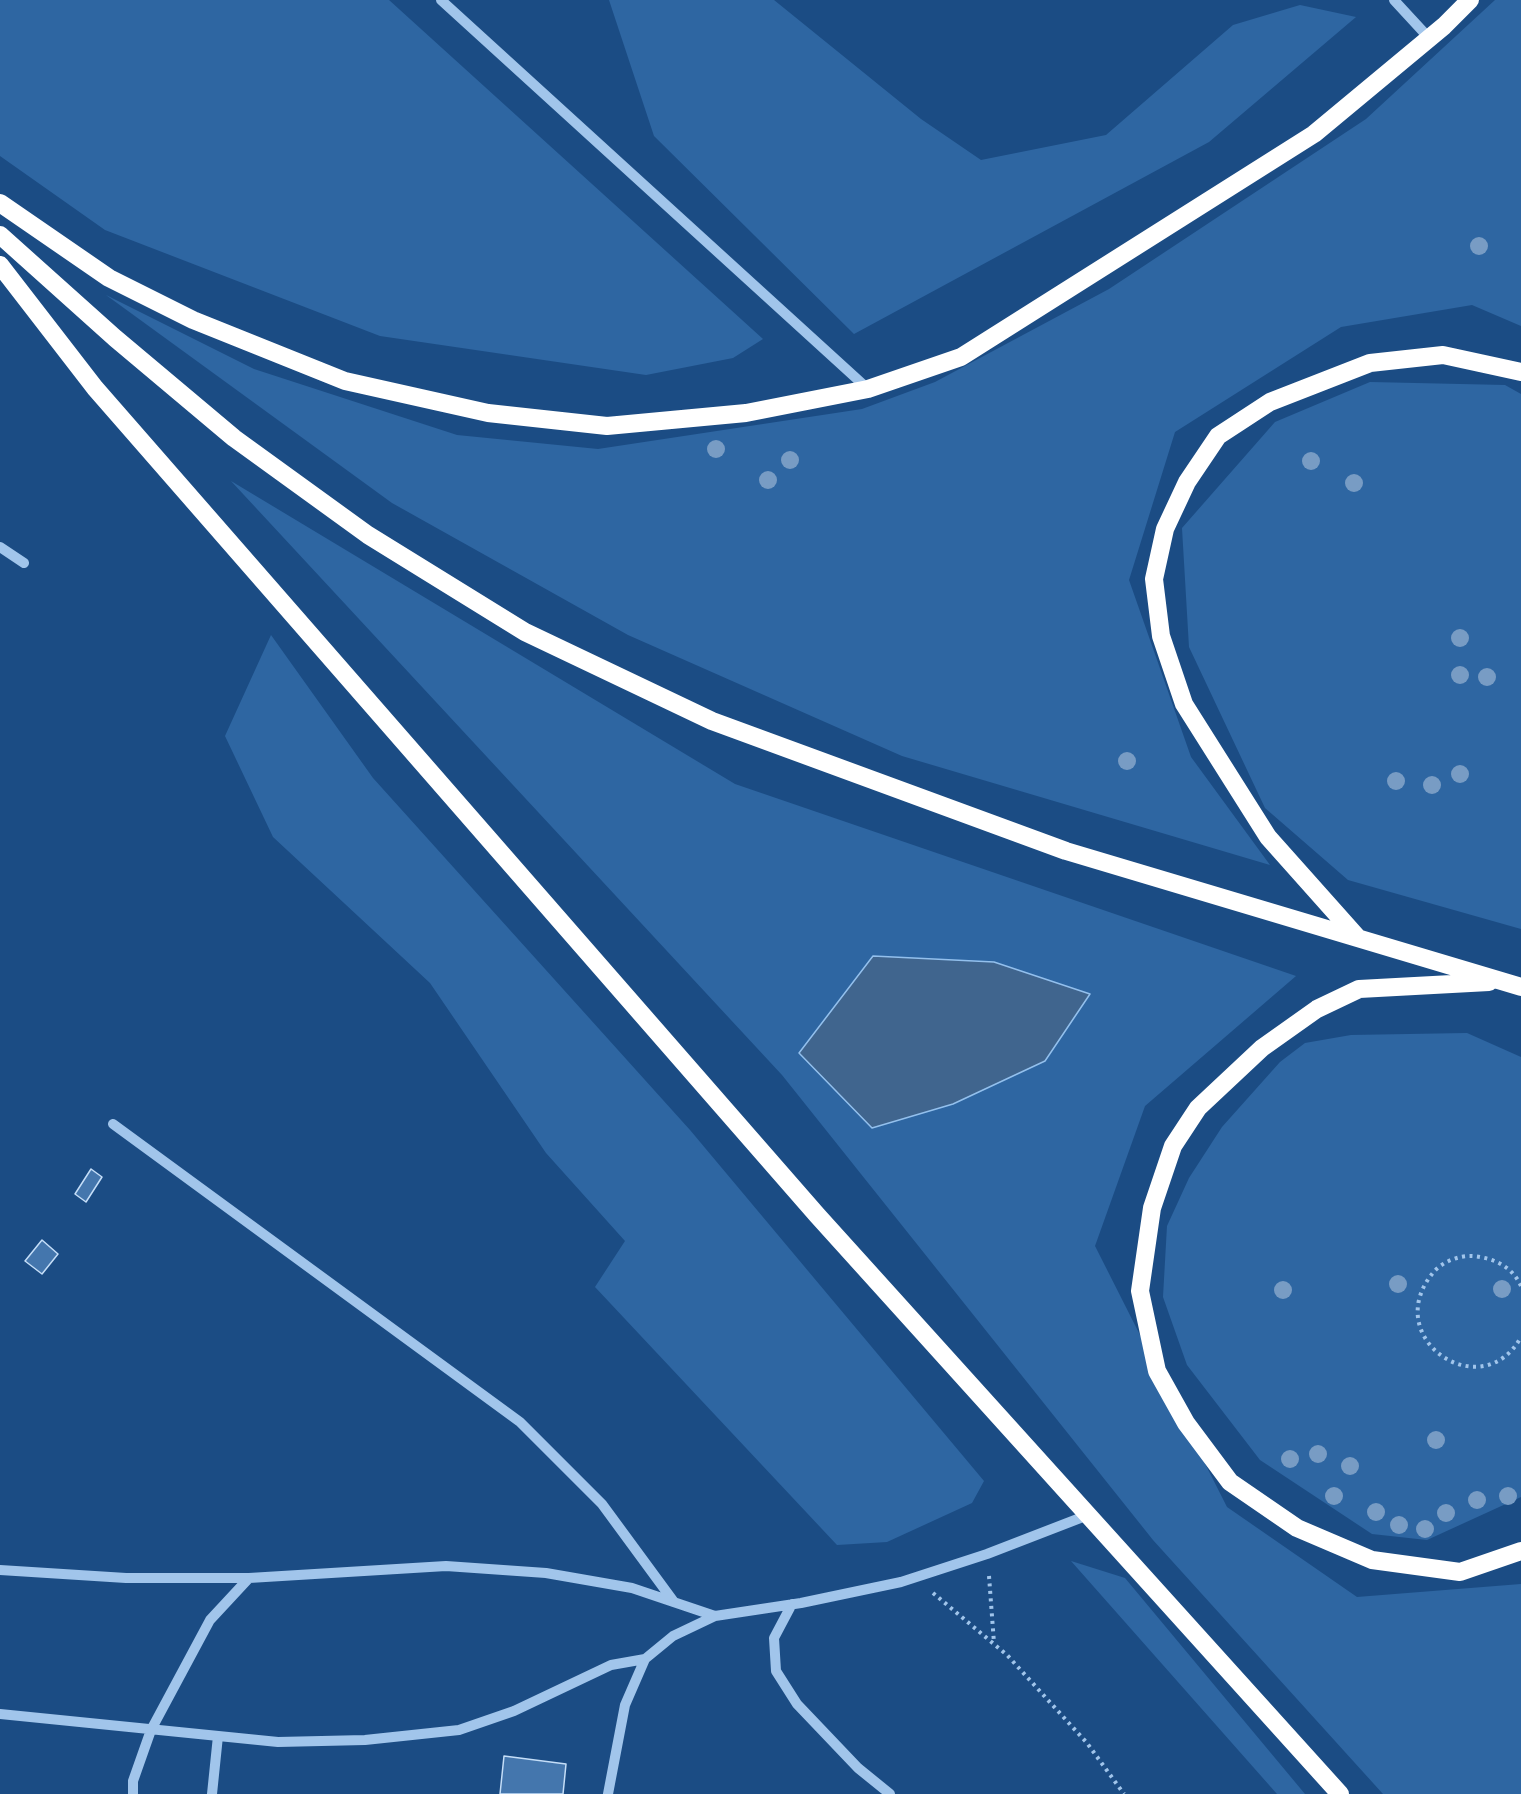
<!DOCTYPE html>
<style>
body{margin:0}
canvas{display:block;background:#1b4c84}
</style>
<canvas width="1521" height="1794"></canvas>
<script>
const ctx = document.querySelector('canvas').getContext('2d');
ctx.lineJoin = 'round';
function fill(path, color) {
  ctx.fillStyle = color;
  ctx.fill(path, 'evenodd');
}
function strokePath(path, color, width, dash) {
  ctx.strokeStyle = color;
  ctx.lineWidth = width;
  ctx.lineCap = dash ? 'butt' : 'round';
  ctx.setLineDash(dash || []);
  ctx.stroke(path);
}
const green = new Path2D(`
 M0 0H389L763 339 733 358 646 375 380 336 105 230 0 156Z
 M609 0H774L921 119 981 160 1106 135 1233 25 1300 5 1356 17 1209 142 854 334 654 136Z
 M1495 0H1521V326L1472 305 1341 327 1175 432 1129 580 1191 757 1270 865 902 756 628 635 392 503 106 295 254 369 457 435 598 449 862 409 935 382 1109 289 1366 119Z
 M1370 382 1505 385 1521 394V929L1348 880 1265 808 1189 647 1182 528 1275 422Z
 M231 481 735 784 1296 976 1145 1106 1095 1246 1227 1507 1357 1597 1521 1584V1794H1383L1153 1540 782 1075Z
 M271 635 373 778 690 1130 984 1481 972 1503 887 1542 837 1545 595 1287 625 1241 546 1153 430 983 273 837 225 736Z
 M1467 1033 1521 1057V1497L1427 1540 1372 1534 1260 1460 1187 1365 1163 1297 1167 1226 1189 1178 1222 1127 1280 1062 1305 1043 1351 1035Z
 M1071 1561 1125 1578 1305 1794H1277Z`);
const water = new Path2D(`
 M873 956 994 962 1090 994 1045 1061 953 1104 872 1128 799 1053Z`);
const building = new Path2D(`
 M91 1169 102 1177 86 1202 75 1194Z
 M42 1240 58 1254 42 1274 25 1261Z
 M504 1756 566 1764 563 1794H500Z`);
const path = new Path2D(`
 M1521 1286C1512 1266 1493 1258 1473 1256 1459 1255 1441 1262 1432 1274 1380 1340 1483 1407 1521 1337
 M989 1576 994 1643
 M933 1593 1007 1655 1087 1743 1124 1794`);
const minor = new Path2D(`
 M441 0 868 389
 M1394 0 1429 38
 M0 547 24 563
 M113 1124 520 1422 602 1504 674 1602
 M0 1570 126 1578H249L446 1566 546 1573 632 1588 715 1616
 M792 1604 774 1638 776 1671 797 1704 858 1768 890 1794
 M0 1714 278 1742 365 1740 459 1730 514 1711 611 1665 645 1659
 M133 1794V1781L151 1730 210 1620 249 1578
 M212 1794 218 1736
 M608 1794 625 1705 645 1659 673 1636 715 1616 801 1603 901 1582 987 1554 1088 1515`);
const highway = new Path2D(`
 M0 203 109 278 193 320 345 381 488 413 607 426 746 413 868 389 961 357 1314 134 1444 26 1470 0
 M0 235 115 338 234 438 368 535 525 632 712 721 1066 851 1521 987
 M0 265 95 388 817 1215 1340 1794
 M1358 938 1268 837 1184 704 1161 636 1154 579 1165 529 1187 482 1218 436 1270 402 1370 363 1443 355 1521 372
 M1489 982 1359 989 1317 1009 1262 1048 1198 1108 1173 1146 1152 1208 1140 1291 1157 1371 1186 1423 1230 1482 1297 1528 1372 1560 1460 1572 1521 1551`);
const trees = [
 [1479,246],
 [716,449],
 [790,460],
 [1311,461],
 [768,480],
 [1354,483],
 [1460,638],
 [1460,675],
 [1487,677],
 [1127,761],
 [1460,774],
 [1396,781],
 [1432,785],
 [1398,1284],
 [1502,1289],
 [1283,1290],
 [1436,1440],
 [1318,1454],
 [1290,1459],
 [1350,1466],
 [1334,1496],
 [1508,1496],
 [1477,1500],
 [1376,1512],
 [1446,1513],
 [1399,1525],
 [1425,1529]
];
fill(green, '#2e66a2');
fill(water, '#40658e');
strokePath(water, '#93c0ed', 1.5);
fill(building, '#4476ad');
strokePath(building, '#c5def8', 1.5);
strokePath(path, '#a1c5eb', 4, [3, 4.5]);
strokePath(minor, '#a1c5eb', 10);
strokePath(highway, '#fff', 18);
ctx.fillStyle = '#789cc4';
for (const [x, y] of trees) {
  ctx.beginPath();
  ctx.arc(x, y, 9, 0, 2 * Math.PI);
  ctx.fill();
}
</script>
